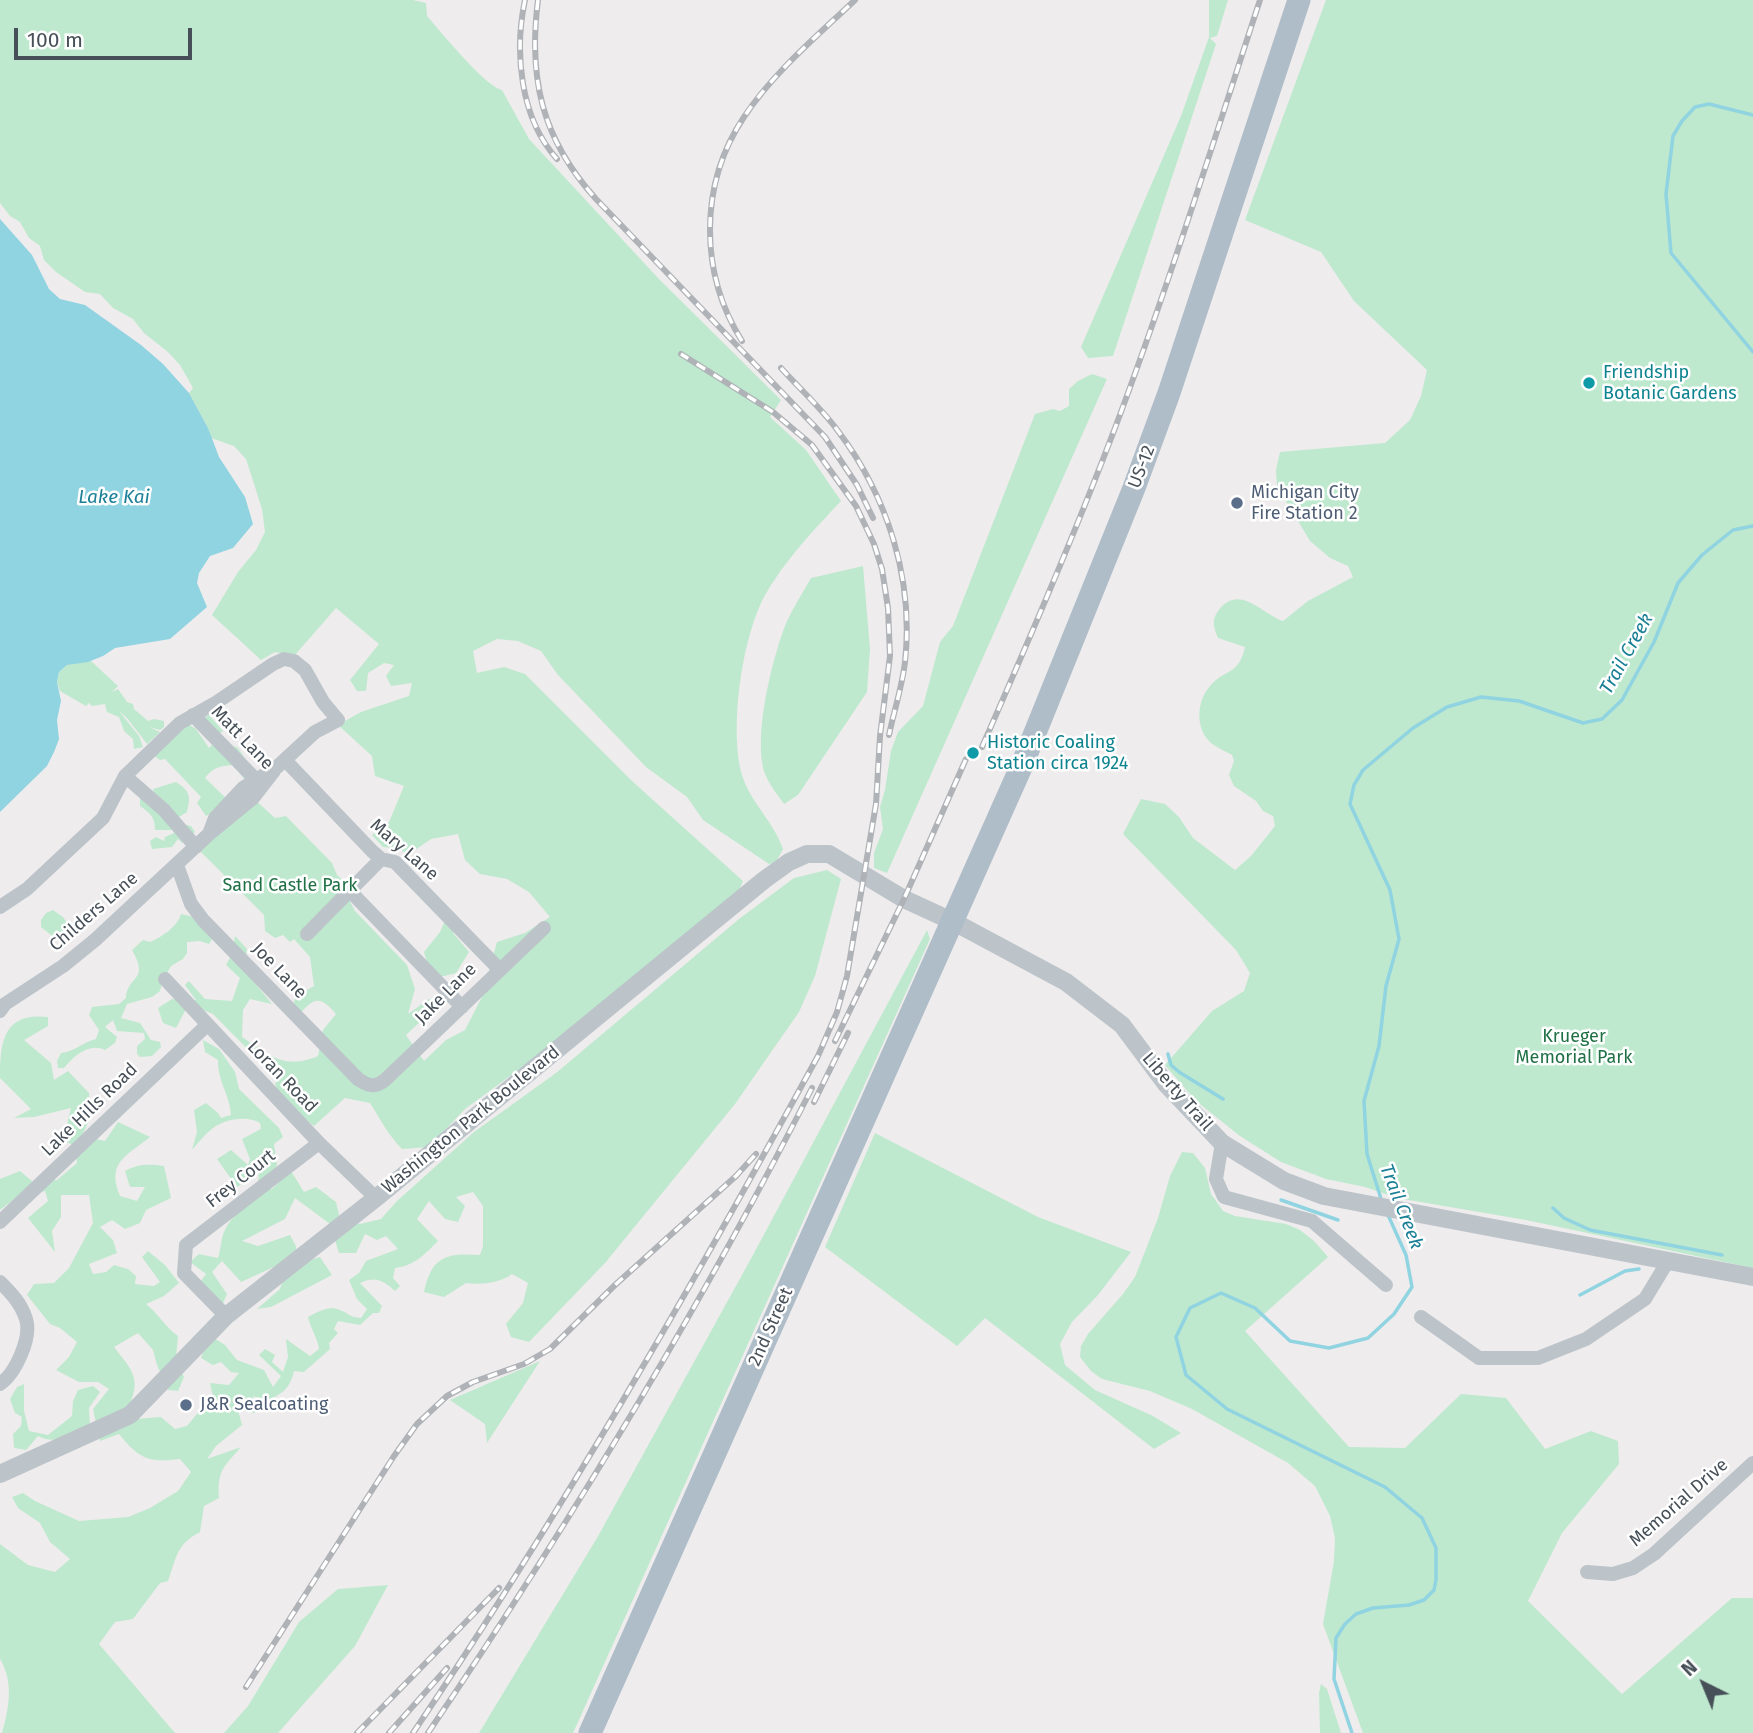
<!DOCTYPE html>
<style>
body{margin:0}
#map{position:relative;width:1753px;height:1733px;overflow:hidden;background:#efeced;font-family:"Fira Sans",sans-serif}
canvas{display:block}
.north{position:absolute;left:1669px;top:1649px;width:70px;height:70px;-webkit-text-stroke:5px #fff;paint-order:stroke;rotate:317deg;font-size:19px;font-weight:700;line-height:28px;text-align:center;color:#475058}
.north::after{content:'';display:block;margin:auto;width:24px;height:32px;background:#475058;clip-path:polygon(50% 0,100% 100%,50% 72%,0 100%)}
.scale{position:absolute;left:14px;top:28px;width:178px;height:32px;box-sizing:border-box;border:4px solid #475058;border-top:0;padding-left:9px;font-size:21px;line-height:24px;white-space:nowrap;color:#475058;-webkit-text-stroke:5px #fff;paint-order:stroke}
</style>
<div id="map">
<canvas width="1753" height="1733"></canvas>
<div class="north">N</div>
<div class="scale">100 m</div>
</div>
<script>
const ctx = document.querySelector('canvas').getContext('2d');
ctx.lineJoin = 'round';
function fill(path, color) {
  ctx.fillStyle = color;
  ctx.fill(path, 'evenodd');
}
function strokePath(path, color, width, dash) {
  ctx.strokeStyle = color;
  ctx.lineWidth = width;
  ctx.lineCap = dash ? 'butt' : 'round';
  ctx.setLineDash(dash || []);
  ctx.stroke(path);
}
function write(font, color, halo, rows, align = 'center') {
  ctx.font = font + ' "Fira Sans",sans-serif';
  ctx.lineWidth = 5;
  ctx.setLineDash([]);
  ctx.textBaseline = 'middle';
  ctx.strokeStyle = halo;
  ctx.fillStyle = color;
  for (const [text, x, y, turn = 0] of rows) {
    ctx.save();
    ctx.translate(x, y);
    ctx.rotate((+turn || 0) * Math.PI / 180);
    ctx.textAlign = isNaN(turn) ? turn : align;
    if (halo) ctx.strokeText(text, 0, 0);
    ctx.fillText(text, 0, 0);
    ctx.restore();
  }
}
const green = new Path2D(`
 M0 0H413L426 3 427 16C440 31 486 87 502 90L529 139 659 279 781 400 770 417 806 450 841 501C813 531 784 561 764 597 742 639 729 728 742 775 750 802 774 822 783 849L776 862 769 864 703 820 687 797 646 767 558 675 541 651 518 641 497 639 473 651 477 673 504 667 525 674 632 781 743 881 734 902 548 1048 465 1109 429 1147 402 1149C389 1136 380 1119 370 1103L345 1098 314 1126 287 1105 276 1092 275 1077 213 1014 200 1009 185 1011 176 1028 163 1023 158 1008 172 999 196 1000 185 985 189 981 205 999 232 1001 240 978 226 965 232 954 235 936 247 949 245 971 272 1004 250 999 243 1010 242 1037C270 1056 285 1070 318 1056L323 1030 336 1014C318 992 312 1000 296 1018L289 1016 296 996 314 986 310 957 294 939 290 942 283 935 275 938 265 931 264 915 199 850 253 798 275 818 286 816 332 863 337 875 348 885 344 890 355 911 407 965 415 989 408 1014 429 999 449 1001 424 1018 406 1035 424 1061 446 1040 465 1030 482 997 497 942 525 933 550 917 529 892 507 879 480 874 465 860 458 834 431 839 409 854 395 848 383 847 372 835 389 822 404 786 375 776 372 756 338 725 361 712 409 696 412 683 391 686 386 676 394 665 384 663 368 673 366 691H357L350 680 379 644 336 608 294 656 275 652 261 660 212 615 238 572 256 550 265 532 262 509 246 459 234 446 211 438 208 428 189 393 193 388 180 365 168 352 144 333 133 319 113 308 100 294 85 292 56 272 44 260 40 246 29 238 20 222 10 216 0 203Z
 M1209 0H1228L1217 36 1210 38 1216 44 1113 356 1088 358 1081 347 1181 116 1209 37Z
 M1326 0H1753V1268L1526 1220 1397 1198 1365 1187 1326 1179 1281 1162 1240 1136 1196 1101 1165 1065 1212 1011 1244 991 1250 973 1236 950 1123 834 1141 799 1165 804 1179 817 1193 838 1235 870 1251 856 1275 826 1273 816 1263 811 1256 801 1234 786 1229 775 1234 761 1232 755C1225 751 1215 747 1209 741 1195 726 1197 701 1210 686 1225 668 1238 677 1245 647L1218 638C1214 628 1211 621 1218 611 1239 582 1263 615 1283 621L1308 601 1353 577 1348 566 1330 558 1310 541 1277 486 1276 470 1280 452 1385 443 1410 420 1421 396 1427 370 1354 301 1321 252 1245 220Z
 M1092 374 1107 379 887 873 874 868V853L883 829 880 807 885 790 891 751 898 732 923 706 940 642 953 626 1035 414 1053 409 1060 411 1069 406V389L1078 381Z
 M863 566 870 649 867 692 798 795 784 804C778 795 770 786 766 776 751 741 773 655 787 621 794 606 803 592 811 578Z
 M91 661 118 686 112 692 118 689 127 702 133 704 134 709 148 721 154 719 164 721V727L160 730 149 727 160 732 147 744 127 718 119 711 139 736 143 747 134 749 133 739 124 731 119 717 107 712 105 704 92 706 89 703 86 706 60 691 57 682 59 672 67 665Z
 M209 715 223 731 219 734 229 744 238 748 250 766 245 780 233 765C220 766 214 767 205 778L230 802 206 816 197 803 201 797 165 759 160 760 153 755 188 724 196 729 209 748 212 745 202 719Z
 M176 782C190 791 191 796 187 812L179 817 182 824 191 826 195 832 182 843 178 839 172 847 152 849 150 841 156 837 164 841 165 837 174 833 173 830H155C155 817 150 813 140 806V798L154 793 153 789Z
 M827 870 841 879 815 976 799 1012 735 1104 605 1263 529 1342 511 1337 506 1324 523 1303 528 1283 512 1274C500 1283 481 1285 466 1283L444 1297 424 1292C432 1256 446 1253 480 1255L483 1246V1206L473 1192 456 1197 465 1206 458 1222 445 1219 429 1201 417 1219 438 1241C425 1254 414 1266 395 1268L393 1278 400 1286 395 1291C383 1280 375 1276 360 1283L382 1306 379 1313H373L360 1325 338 1321 334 1329 338 1333 329 1343 330 1349 304 1372 294 1371C290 1389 282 1394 266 1401L253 1396 255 1413 238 1410 242 1425 216 1446 207 1459 241 1447C224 1467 217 1470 219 1498L204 1506 200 1532C176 1545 177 1556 168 1581L160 1583 133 1619 115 1622 99 1644 175 1733H2C9 1708 14 1682 0 1659V1544L28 1565 55 1572 70 1559 50 1542 40 1523 18 1508 12 1497 23 1493 35 1501 79 1521 128 1517 150 1508 178 1491 191 1472 180 1459C149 1463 139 1459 119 1434L100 1441 93 1409 109 1389 98 1382H79L56 1370 69 1357 77 1342 60 1328 50 1324 27 1295 34 1284 54 1283 69 1268 93 1223 89 1195H61V1217L52 1231 55 1252 28 1218 48 1201 45 1191 17 1197 0 1210V1179L20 1171 33 1182 57 1180 77 1163 74 1145 63 1141 71 1108 34 1117 14 1118 31 1109 0 1078C0 1042 3 1012 48 1017V1026L24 1040 51 1063 54 1080 68 1071 89 1093 90 1118 82 1136 105 1141 118 1122 150 1137C126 1156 106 1163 120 1196L137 1201 145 1187H130L125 1171C138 1164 149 1164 164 1166L171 1198 146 1210 140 1223 125 1229 112 1220 100 1227 113 1240 117 1253 89 1264 93 1274 106 1272 114 1265 128 1269 136 1276 135 1284 154 1286 160 1282 142 1257 148 1251 165 1265 179 1283 164 1296 146 1304C159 1314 165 1327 178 1336L176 1359 184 1377 178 1391 168 1390 157 1365 153 1350 138 1333 114 1347C131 1369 142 1378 129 1406L136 1419 161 1417 175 1429 187 1426 201 1409 220 1413 221 1407 213 1397 210 1383 229 1385 239 1373 231 1372 221 1362 213 1365 201 1358 207 1342 214 1338 225 1345 237 1360 264 1370 273 1387 281 1376 259 1355 265 1349 275 1355 272 1362 283 1372 288 1357 286 1339 310 1356 319 1349C318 1338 310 1328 308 1317 318 1312 329 1305 340 1310 350 1314 349 1317 361 1318L367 1309 357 1299 349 1280 359 1273 366 1261 398 1249 386 1236 377 1240 365 1234 356 1253H339L330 1224 295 1198 285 1219 242 1241 258 1246 290 1235 296 1246 297 1264 320 1257 332 1275 271 1307 257 1309 280 1289 284 1276 278 1265 241 1282 222 1261 212 1272 227 1294 223 1303 200 1282 206 1274 190 1262 199 1254 218 1258C221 1249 221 1237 225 1230 237 1205 258 1207 259 1172L237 1187 217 1159 231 1150 248 1165 250 1159 242 1139 261 1129 260 1123C247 1115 223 1119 212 1129 204 1135 198 1143 192 1150L197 1132 194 1110 206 1103 218 1113 221 1118 231 1115C230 1095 217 1080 218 1060L205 1052 203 1040 219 1049 235 1072 239 1089 279 1128 283 1137 274 1144 277 1164 271 1190 291 1171 304 1192 316 1187 336 1202 340 1219 360 1224 381 1219 397 1201 474 1132 556 1073 739 919 794 878Z
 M53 910 63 917 76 936 71 941 61 943 41 927V920L46 913Z
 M181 914 194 917 213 938 209 944 200 941 187 942V953L183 959 171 966 163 980 160 991 152 997 127 1004 121 1018 140 1023 151 1040 160 1042 161 1047 152 1056 140 1057 137 1054V1046L145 1039 144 1033 117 1031 113 1020 105 1027 117 1037 115 1043 105 1050C90 1042 73 1056 64 1068H58L57 1061 61 1053C74 1052 83 1042 96 1039L99 1030 89 1015 92 1007 119 1004 126 998C128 974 150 982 132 950L143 940 150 942C162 937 178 926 181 914Z
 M455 920 460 924 453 933 469 952 456 973 432 979 424 952 440 932 444 923Z
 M927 930 930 939 573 1733H479L597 1538 753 1255Z
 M875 1133 1038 1217 1131 1252 1098 1295 1072 1322 1060 1344 1065 1365 1095 1390 1153 1416 1181 1433 1154 1449 985 1318 957 1346 825 1247Z
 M1182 1152 1193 1153 1205 1168 1211 1194 1223 1211 1235 1216 1286 1224 1300 1230 1314 1241 1328 1257 1245 1331 1349 1447 1405 1448 1461 1394 1506 1398 1545 1449 1591 1431 1618 1441 1619 1464 1562 1533 1528 1601 1622 1694 1732 1598H1753V1733H1363L1323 1624 1334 1561 1335 1538 1330 1516 1315 1486 1288 1463 1192 1409 1150 1391 1102 1379 1091 1371 1080 1357 1081 1346 1088 1334 1123 1294 1135 1277 1158 1218 1170 1176Z
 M540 1361 487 1443 485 1424 450 1400Z
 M24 1384V1411L29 1431 48 1435 72 1416 73 1401 78 1390 93 1386 100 1392 89 1408 90 1426C73 1434 57 1446 38 1436L26 1450 14 1448 13 1434 21 1426 22 1417 15 1413 10 1399 17 1387Z
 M388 1585 355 1646 278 1733H224L248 1706 299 1622 338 1589Z
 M1321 1684 1327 1689 1341 1733H1320L1319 1693Z`);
const water = new Path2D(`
 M0 219 32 255 49 289 60 299 85 305 141 345 163 364 189 393 208 428 219 457 245 497 253 524 233 548 210 556 199 573 197 583 207 607 170 639 115 648 103 656 88 662 67 665 59 672 57 682 61 701 57 720 59 739 54 752 47 766 0 812Z`);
const stream = new Path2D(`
 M1753 115 1709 104 1695 107 1682 121 1673 136 1666 194 1671 253 1753 352
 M1168 1054 1171 1065 1179 1072 1223 1099
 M1281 1200 1338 1220
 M1382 1202 1367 1154 1364 1101 1379 1046 1386 986 1399 939 1390 890 1350 804 1354 785 1363 770 1413 728 1447 707 1481 697 1519 701 1583 723 1602 719 1622 700 1654 642 1678 583 1702 555 1733 530 1753 526
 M1553 1208 1564 1218 1590 1230 1722 1255
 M1580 1295 1625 1271 1639 1269
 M1352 1733 1334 1679 1336 1638 1345 1624 1356 1614 1373 1608 1409 1605 1424 1600 1434 1590 1436 1580V1548L1422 1518 1385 1487 1227 1409 1186 1375 1176 1337 1190 1308 1221 1293 1255 1308 1290 1341 1329 1348 1368 1338 1394 1314 1412 1287 1406 1255 1388 1215`);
const minor = new Path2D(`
 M193 715 261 785
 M285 760 372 851 381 859 395 862 499 969
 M125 776 164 810 196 847
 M177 865 191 904 203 920 358 1079C368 1086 375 1088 385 1080L544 928
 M349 890 462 1007
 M0 907 27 889 103 818 125 776 180 723 217 702 273 664 284 659 294 661 305 670 323 702 338 720 315 732 277 767 243 788 215 818 209 834
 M307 934 381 859
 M165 979 319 1143 376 1198
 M0 1011 5 1004 63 966 95 940 209 834 253 798 274 771
 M1222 1143 1216 1179 1224 1197 1312 1221 1386 1285
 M0 1222 206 1026
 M0 1282C11 1293 21 1303 26 1319 32 1338 15 1374 0 1384
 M226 1316 184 1273 186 1245 319 1143
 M1421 1317 1479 1358H1538L1586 1339 1645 1299 1668 1261
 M1587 1572 1613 1574 1633 1568 1654 1554 1753 1463`);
const tertiary = new Path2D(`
 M0 1474 130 1415 226 1316 376 1198 764 880 789 862 807 854H829L904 899 954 922 1066 982 1122 1025 1166 1084 1222 1143 1284 1181 1324 1196 1753 1277`);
const primary = new Path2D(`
 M590 1733 1022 765 1134 488 1169 393 1299 0`);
const rail = new Path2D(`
 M525 0C514 52 520 118 557 159
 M538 0C528 79 542 139 596 199L825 437 857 485 873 518
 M742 341C699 273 699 184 744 117 773 73 816 37 855 0
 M781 368C800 389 822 409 838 431 888 497 914 580 905 662 902 687 894 711 889 735
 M982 747C1028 642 1074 536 1115 428 1168 287 1213 143 1260 0
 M835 1041 904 899 966 759
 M814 1102 848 1033
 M246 1687 394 1456 417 1424 447 1396 473 1382 524 1364 550 1349 615 1285 736 1176 756 1154
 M357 1733 499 1588
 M389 1733 447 1668
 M413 1733C560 1515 692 1287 818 1056L837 1012 847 976 876 804 880 736 890 656 888 608 882 569 874 544 856 506 812 445 773 412 681 354
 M428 1733C568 1526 699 1311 812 1088`);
const markers = [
 [1589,383,7,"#0f9aa8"],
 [1237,503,7,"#5c6f8a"],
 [973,753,7,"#0f9aa8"],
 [186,1405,7,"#5c6f8a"]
];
const cultureNames = [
 ["Friendship",1603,373],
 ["Botanic Gardens",1603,394],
 ["Historic Coaling",987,743],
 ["Station circa 1924",987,764]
];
const streetNames = [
 ["US-12",1142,467,-69],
 ["Matt Lane",242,738,46],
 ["Mary Lane",404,850,41],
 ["Childers Lane",94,912,-41],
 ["Joe Lane",279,971,46],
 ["Jake Lane",446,994,-45],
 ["Loran Road",282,1077,46],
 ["Liberty Trail",1177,1092,49],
 ["Lake Hills Road",90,1110,-44],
 ["Washington Park Boulevard",471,1120,-39],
 ["Frey Court",241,1179,-38],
 ["2nd Street",771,1327,-66],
 ["Memorial Drive",1679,1503,-41]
];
const serviceNames = [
 ["Michigan City",1251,493],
 ["Fire Station 2",1251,514],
 ["J&R Sealcoating",200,1405]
];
const parkNames = [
 ["Sand Castle Park",290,886],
 ["Krueger",1574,1037],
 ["Memorial Park",1574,1058]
];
const waterNames = [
 ["Lake Kai",114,498],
 ["Trail Creek",1627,654,-61],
 ["Trail Creek",1401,1207,69]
];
fill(green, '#bee9ce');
fill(water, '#90d3e1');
strokePath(stream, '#90d3e1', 3.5);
strokePath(minor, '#bcc4ca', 14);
strokePath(tertiary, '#bcc4ca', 18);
strokePath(primary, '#afbdc9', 23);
strokePath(rail, '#afb2b6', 6);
strokePath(rail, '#fff', 3.5, [10]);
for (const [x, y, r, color] of markers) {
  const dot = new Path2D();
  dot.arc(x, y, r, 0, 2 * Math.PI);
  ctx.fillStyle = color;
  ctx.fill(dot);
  strokePath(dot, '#fff', 2.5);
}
write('18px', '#0d838f', '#fff', cultureNames, 'left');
write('18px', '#475058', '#fff', streetNames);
write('18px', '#4e5e75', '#fff', serviceNames, 'left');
write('18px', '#207046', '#fff', parkNames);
write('italic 19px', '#1b8096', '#fff', waterNames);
</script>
